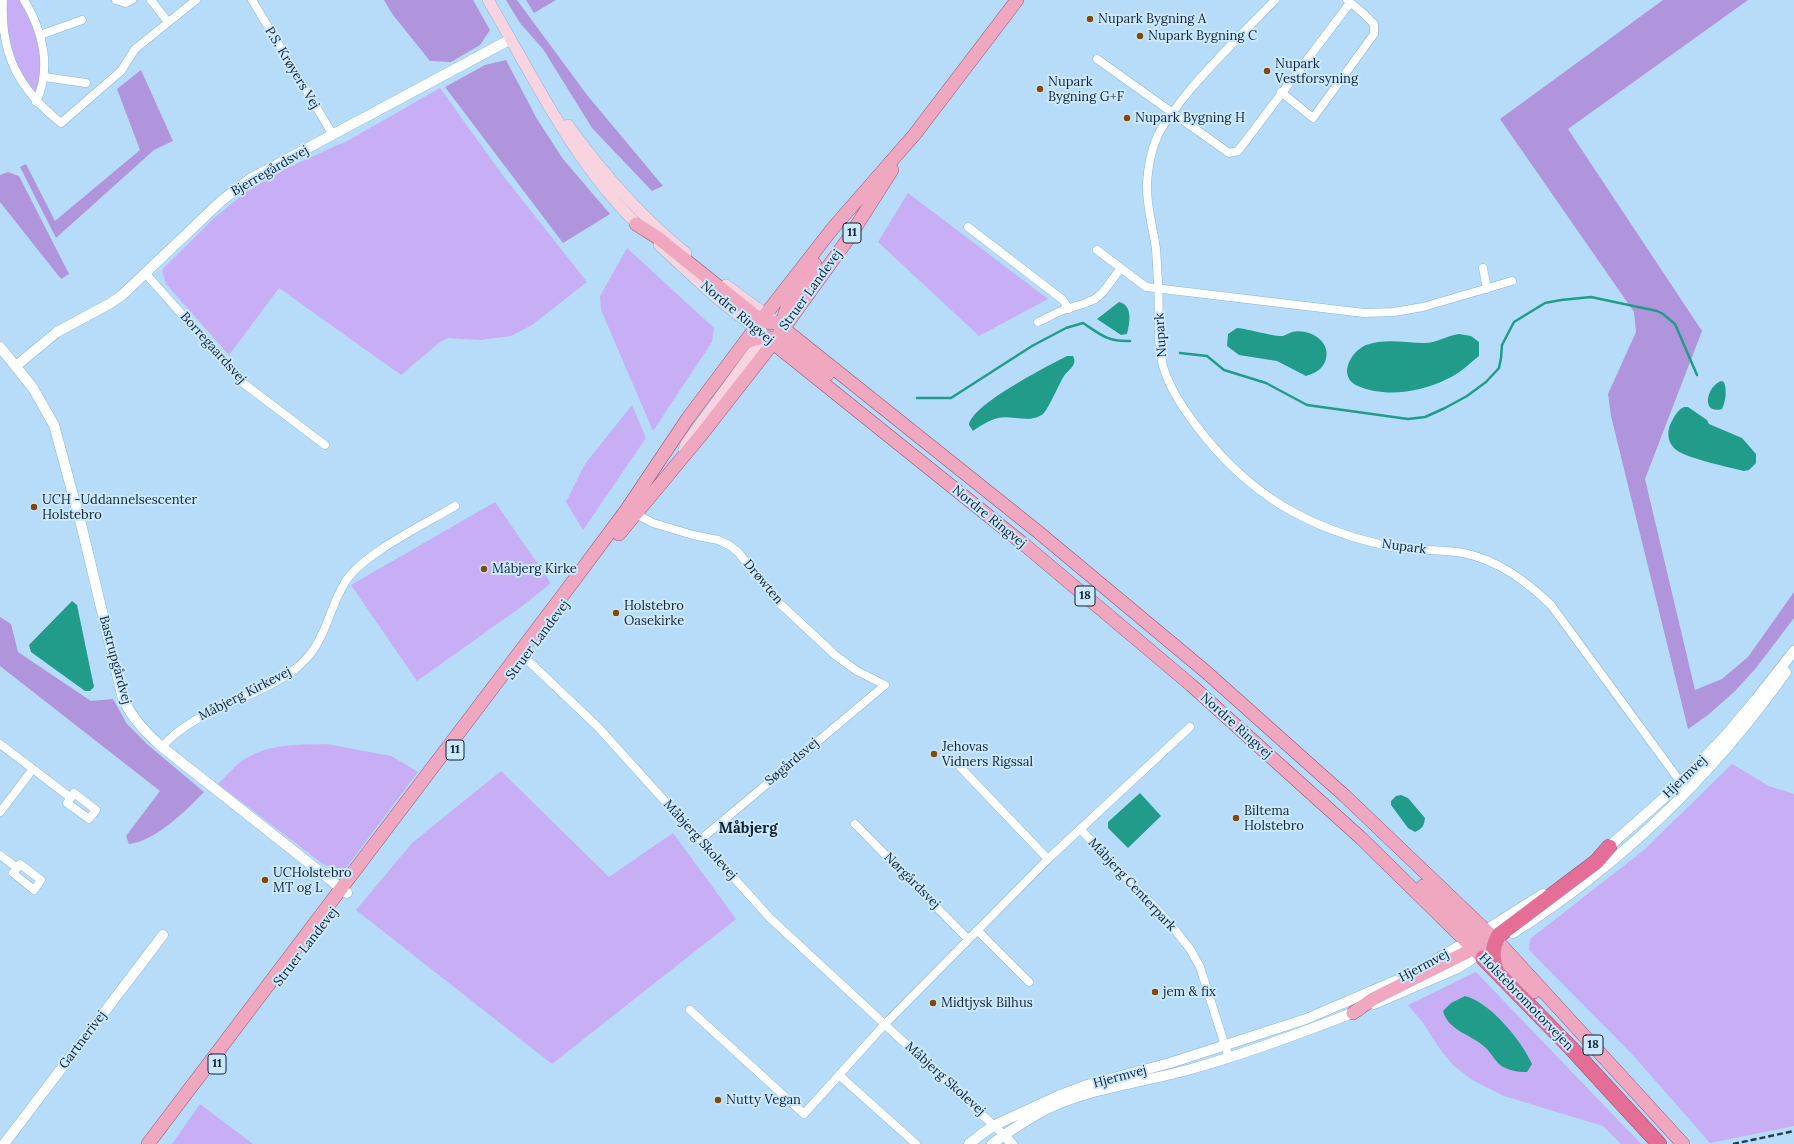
<!DOCTYPE html>
<meta charset="utf-8">
<style>
body{margin:0}
canvas{display:block;background:#b6dcf9}
</style>
<canvas width="1794" height="1144"></canvas>
<script>
const ctx = document.querySelector('canvas').getContext('2d');
ctx.lineJoin = 'round';
function fill(path, color) {
  ctx.fillStyle = color;
  ctx.fill(path, 'evenodd');
}
function strokePath(path, color, width, dash) {
  ctx.strokeStyle = color;
  ctx.lineWidth = width;
  ctx.lineCap = dash ? 'butt' : 'round';
  ctx.setLineDash(dash || []);
  ctx.stroke(path);
}
function write(font, color, halo, rows, align = 'center') {
  ctx.font = font + ' Lora,serif';
  ctx.lineWidth = 4;
  ctx.setLineDash([]);
  ctx.textBaseline = 'middle';
  ctx.strokeStyle = halo;
  ctx.fillStyle = color;
  for (const [text, x, y, turn = 0] of rows) {
    ctx.save();
    ctx.translate(x, y);
    ctx.rotate((+turn || 0) * Math.PI / 180);
    ctx.textAlign = isNaN(turn) ? turn : align;
    if (halo) ctx.strokeText(text, 0, 0);
    ctx.fillText(text, 0, 0);
    ctx.restore();
  }
}
const green = new Path2D(`
 M5 0H20C25 9 32 18 36 28 44 48 41 73 36 93H30L10 63Z
 M440 88 501 173 587 282 532 325 511 336 480 340 448 338 440 342 401 375 279 288 229 355 166 284 162 270 214 218 246 192 285 169 349 140Z
 M908 193 1048 299 979 336 878 242Z
 M627 248 714 328 712 342 653 431 601 310 600 296Z
 M632 405 646 438 583 530 566 502 585 464Z
 M495 502 549 580 550 584 521 607 417 681 351 585Z
 M327 744 391 756 418 772 343 872 323 864 218 784C225 777 231 770 238 764 264 743 295 745 327 744Z
 M1732 764 1769 786 1794 794V1126L1710 1143 1631 1053 1529 950 1530 939 1644 850Z
 M501 771 609 877 673 833 736 919 552 1064 356 910 412 843Z
 M1476 972 1641 1144H1621L1603 1126 1504 1096 1472 1080 1453 1065 1442 1052 1423 1023 1408 1005Z
 M200 1104 253 1144H172Z`);
const forest = new Path2D(`
 M384 0H473L490 30 480 45 451 62 430 61 393 15Z
 M506 0H517L587 95 663 186 652 191 592 128 543 49 520 23Z
 M526 0H556L534 13Z
 M1663 0H1748L1568 129 1702 331 1645 479 1695 690 1722 679 1748 657 1794 592V618L1756 668 1735 691 1708 715 1688 729 1611 416 1608 394 1636 332 1634 312 1500 119Z
 M506 60 537 119 563 159 610 214 563 243 445 87 485 65Z
 M141 70 173 141 154 150 56 238 20 167 26 164 55 221 140 150 117 89Z
 M8 172 19 176 69 274 61 279 0 202V175Z
 M0 617 11 624 18 652 91 701 113 699 127 724 148 745 204 792C187 810 154 842 129 844L126 836 160 791 0 666Z`);
const water = new Path2D(`
 M1119 302C1133 305 1130 323 1127 334L1121 335 1097 319Z
 M1237 328C1249 329 1275 337 1283 336 1286 335 1289 333 1292 332 1308 328 1331 340 1326 359 1323 369 1316 373 1306 376L1277 361 1239 355 1227 346 1228 334Z
 M1459 334 1471 336 1479 342V356C1469 364 1459 374 1447 379 1422 392 1385 398 1358 386 1337 377 1350 352 1366 345 1386 338 1404 343 1424 343 1436 343 1446 336 1459 334Z
 M1067 356H1073C1078 365 1069 369 1064 376 1059 384 1048 410 1043 414 1030 424 1012 415 998 418 989 420 980 426 973 431L969 425C972 404 1048 366 1067 356Z
 M1721 381 1724 382C1727 390 1726 401 1722 409 1701 415 1706 387 1721 381Z
 M1684 407H1688L1707 420 1709 424 1742 438 1756 454V463L1749 470 1744 471C1729 467 1683 458 1674 448 1668 442 1667 433 1670 425 1674 417 1677 410 1684 407Z
 M72 601 77 605 94 687 90 691H85L31 652 29 645Z
 M1140 793 1161 816 1128 848 1108 828V822Z
 M1401 795 1408 798 1425 818C1424 826 1422 829 1415 832L1408 828 1391 805V801L1396 796Z
 M1465 996C1490 1002 1522 1041 1532 1064L1527 1072C1518 1072 1511 1071 1503 1067 1496 1063 1492 1054 1486 1048 1473 1035 1448 1031 1443 1011L1451 1003Z`);
const stream = new Path2D(`
 M1180 353 1207 356 1224 370 1266 383 1307 405 1408 419 1425 417 1445 408 1467 396 1486 382 1499 368 1501 358 1502 345 1514 322 1545 303 1561 300 1591 297 1657 311 1663 314 1675 324 1697 375
 M917 398H951L1032 346 1066 328 1083 323C1101 335 1108 342 1130 341`);
const minor = new Path2D(`
 M3 0C0 56 20 90 61 123L121 71 135 49 196 0
 M24 0C43 31 52 68 36 102
 M116 0 126 3 132 0
 M151 0 168 22
 M252 0 333 135
 M1275 0C1246 30 1216 59 1189 91 1178 105 1166 119 1158 135 1151 150 1148 167 1147 183 1146 206 1153 227 1156 249 1157 260 1157 270 1158 281 1160 309 1156 338 1163 366 1169 387 1182 407 1195 424 1247 494 1307 529 1392 547 1415 551 1440 549 1463 553 1498 560 1526 581 1551 605L1687 791
 M40 35 82 20
 M1097 59 1229 153 1238 151 1350 3
 M44 77 86 83
 M1281 92 1313 118 1374 34V24L1363 13 1347 0
 M968 227 1063 300 1069 309
 M1097 250 1146 287 1364 313 1394 312 1423 307 1512 281
 M1483 268 1487 289
 M146 274 243 383 325 445
 M1038 322 1063 310 1083 304 1095 299 1103 292 1121 268
 M632 512 653 523 693 535 718 540 729 545 738 552 775 599 835 655 857 671 885 685 700 840
 M519 652 598 727 770 918 1004 1135
 M0 744 71 798
 M162 747C196 707 254 701 295 669 326 645 326 615 344 584 360 555 425 524 455 506
 M961 768 1048 859
 M74 793 96 810 89 819 67 803Z
 M0 812 33 769
 M855 824 968 939
 M1080 829 1168 921 1190 949 1200 967 1229 1058
 M0 855 17 868
 M20 864 41 880 34 890 13 873Z
 M977 930 1029 982
 M690 1010 804 1114 884 1025 1048 859 1190 727
 M839 1075 916 1144`);
const tertiary = new Path2D(`
 M0 347 33 388 54 425 82 528 123 699C133 719 145 732 162 747L347 893
 M16 366 57 332 109 304 121 296 221 201 250 179 511 39
 M1605 850 1674 789 1725 736 1757 698 1794 651
 M1513 933C1620 865 1712 776 1786 672
 M1422 968 1486 930 1543 894
 M1374 1004 1458 968 1484 951
 M1004 1135 1012 1144
 M4 1144 163 935
 M969 1144 983 1133 995 1125 1058 1096 1087 1085 1170 1063 1306 1019 1395 981
 M992 1144C1011 1130 1030 1117 1051 1107 1095 1087 1145 1082 1191 1069 1248 1053 1304 1032 1360 1010`);
const secondary = new Path2D(`
 M488 0C535 79 574 165 642 229
 M568 125C602 172 641 217 686 253
 M659 245 713 295 761 333
 M726 285 772 319
 M684 450 686 444 757 346 762 332`);
const primary = new Path2D(`
 M636 224 658 238 754 315 770 323 788 321
 M780 328 789 302 815 264
 M783 328 1037 531 1205 671 1345 796 1502 946 1683 1144
 M745 343C759 336 770 336 785 341L828 374
 M773 343 1026 546 1191 685 1362 839 1483 958
 M619 534 702 434 773 343 848 239 892 170
 M1423 886 1474 934 1487 940
 M1467 942C1496 947 1514 972 1534 992
 M1353 1013 1373 999 1467 952 1475 941
 M148 1144 578 575 627 509 688 418 766 314 833 228 915 134 1017 0`);
const motorway = new Path2D(`
 M1483 958 1571 1048 1659 1144
 M1497 972C1491 959 1492 947 1499 935L1596 862 1609 847`);
const rail = new Path2D(`
 M1733 1144 1794 1131`);
const markers = [
 [1090,19,4,"#854902"],
 [1140,36,4,"#854902"],
 [1267,71,4,"#854902"],
 [1040,89,4,"#854902"],
 [1127,118,4,"#854902"],
 [34,507,4,"#854902"],
 [484,569,4,"#854902"],
 [616,613,4,"#854902"],
 [934,754,4,"#854902"],
 [1236,818,4,"#854902"],
 [265,880,4,"#854902"],
 [1155,992,4,"#854902"],
 [933,1003,4,"#854902"],
 [718,1100,4,"#854902"]
];
const shields = [
 [852,233,18],
 [1085,596,20],
 [455,750,18],
 [1593,1045,20],
 [217,1064,18]
];
const shieldNames = [
 ["11",852,233],
 ["18",1085,596],
 ["11",455,750],
 ["18",1593,1045],
 ["11",217,1064]
];
const poiNames = [
 ["Nupark Bygning A",1098,19],
 ["Nupark Bygning C",1148,36],
 ["Nupark",1275,64],
 ["Vestforsyning",1275,79],
 ["Nupark",1048,82],
 ["Bygning G+F",1048,97],
 ["Nupark Bygning H",1135,118],
 ["UCH -Uddannelsescenter",42,500],
 ["Holstebro",42,515],
 ["Måbjerg Kirke",492,569],
 ["Holstebro",624,606],
 ["Oasekirke",624,621],
 ["Jehovas",942,747],
 ["Vidners Rigssal",942,762],
 ["Biltema",1244,811],
 ["Holstebro",1244,826],
 ["UCHolstebro",273,873],
 ["MT og L",273,888],
 ["jem & fix",1163,992],
 ["Midtjysk Bilhus",941,1003],
 ["Nutty Vegan",726,1100]
];
const streetNames = [
 ["P.S. Krøyers Vej",292,68,59],
 ["Bjerregårdsvej",270,171,-30],
 ["Struer Landevej",811,290,-54],
 ["Nordre Ringvej",737,313,40],
 ["Nupark",1161,335,-94],
 ["Borregaardsvej",213,348,48],
 ["Nordre Ringvej",989,517,39],
 ["Nupark",1404,547,8],
 ["Drøwten",763,582,50],
 ["Struer Landevej",538,640,-53],
 ["Bastrupgårdvej",115,660,75],
 ["Måbjerg Kirkevej",245,694,-27],
 ["Nordre Ringvej",1236,726,42],
 ["Søgårdsvej",792,762,-40],
 ["Hjermvej",1685,777,-44],
 ["Måbjerg Skolevej",700,840,48],
 ["Nørgårdsvej",912,881,45],
 ["Måbjerg Centerpark",1132,885,47],
 ["Struer Landevej",306,947,-52],
 ["Hjermvej",1424,966,-28],
 ["Holstebromotorvejen",1526,1002,46],
 ["Gartnerivej",83,1040,-53],
 ["Hjermvej",1120,1077,-15],
 ["Måbjerg Skolevej",945,1079,42]
];
const quarterNames = [
 ["Måbjerg",748,829]
];
fill(green, '#c8aef5');
fill(forest, '#b095dc');
fill(water, '#219c8b');
strokePath(stream, '#219c8b', 2.5);
strokePath(minor, '#87b6d9', 9);
strokePath(tertiary, '#87b6d9', 11);
strokePath(secondary, '#87b6d9', 12);
strokePath(primary, '#9a5372', 14);
strokePath(motorway, '#9a5372', 16);
strokePath(minor, '#fff', 8);
strokePath(tertiary, '#fff', 10);
strokePath(secondary, '#f7d4e0', 11);
strokePath(primary, '#efa8c0', 13);
strokePath(motorway, '#e56e96', 15);
strokePath(rail, '#263b4a', 2.5, [6, 3]);
for (const [x, y, r, color] of markers) {
  const dot = new Path2D();
  dot.arc(x, y, r, 0, 2 * Math.PI);
  ctx.fillStyle = color;
  ctx.fill(dot);
  strokePath(dot, '#cbe8fe', 1.5);
}
for (const [x, y, w] of shields) {
  const box = new Path2D();
  box.roundRect(x - w / 2, y - 10, w, 20, 3);
  ctx.fillStyle = '#cbe8fe';
  ctx.fill(box);
  strokePath(box, '#0f222f', 1);
}
write('bold 12px', '#0f222f', null, shieldNames);
write('13px', '#0f222f', '#cbe8fe', poiNames, 'left');
write('13px', '#0f222f', '#cbe8fe', streetNames);
write('bold 15px', '#0f222f', '#cbe8fe', quarterNames);
</script>
